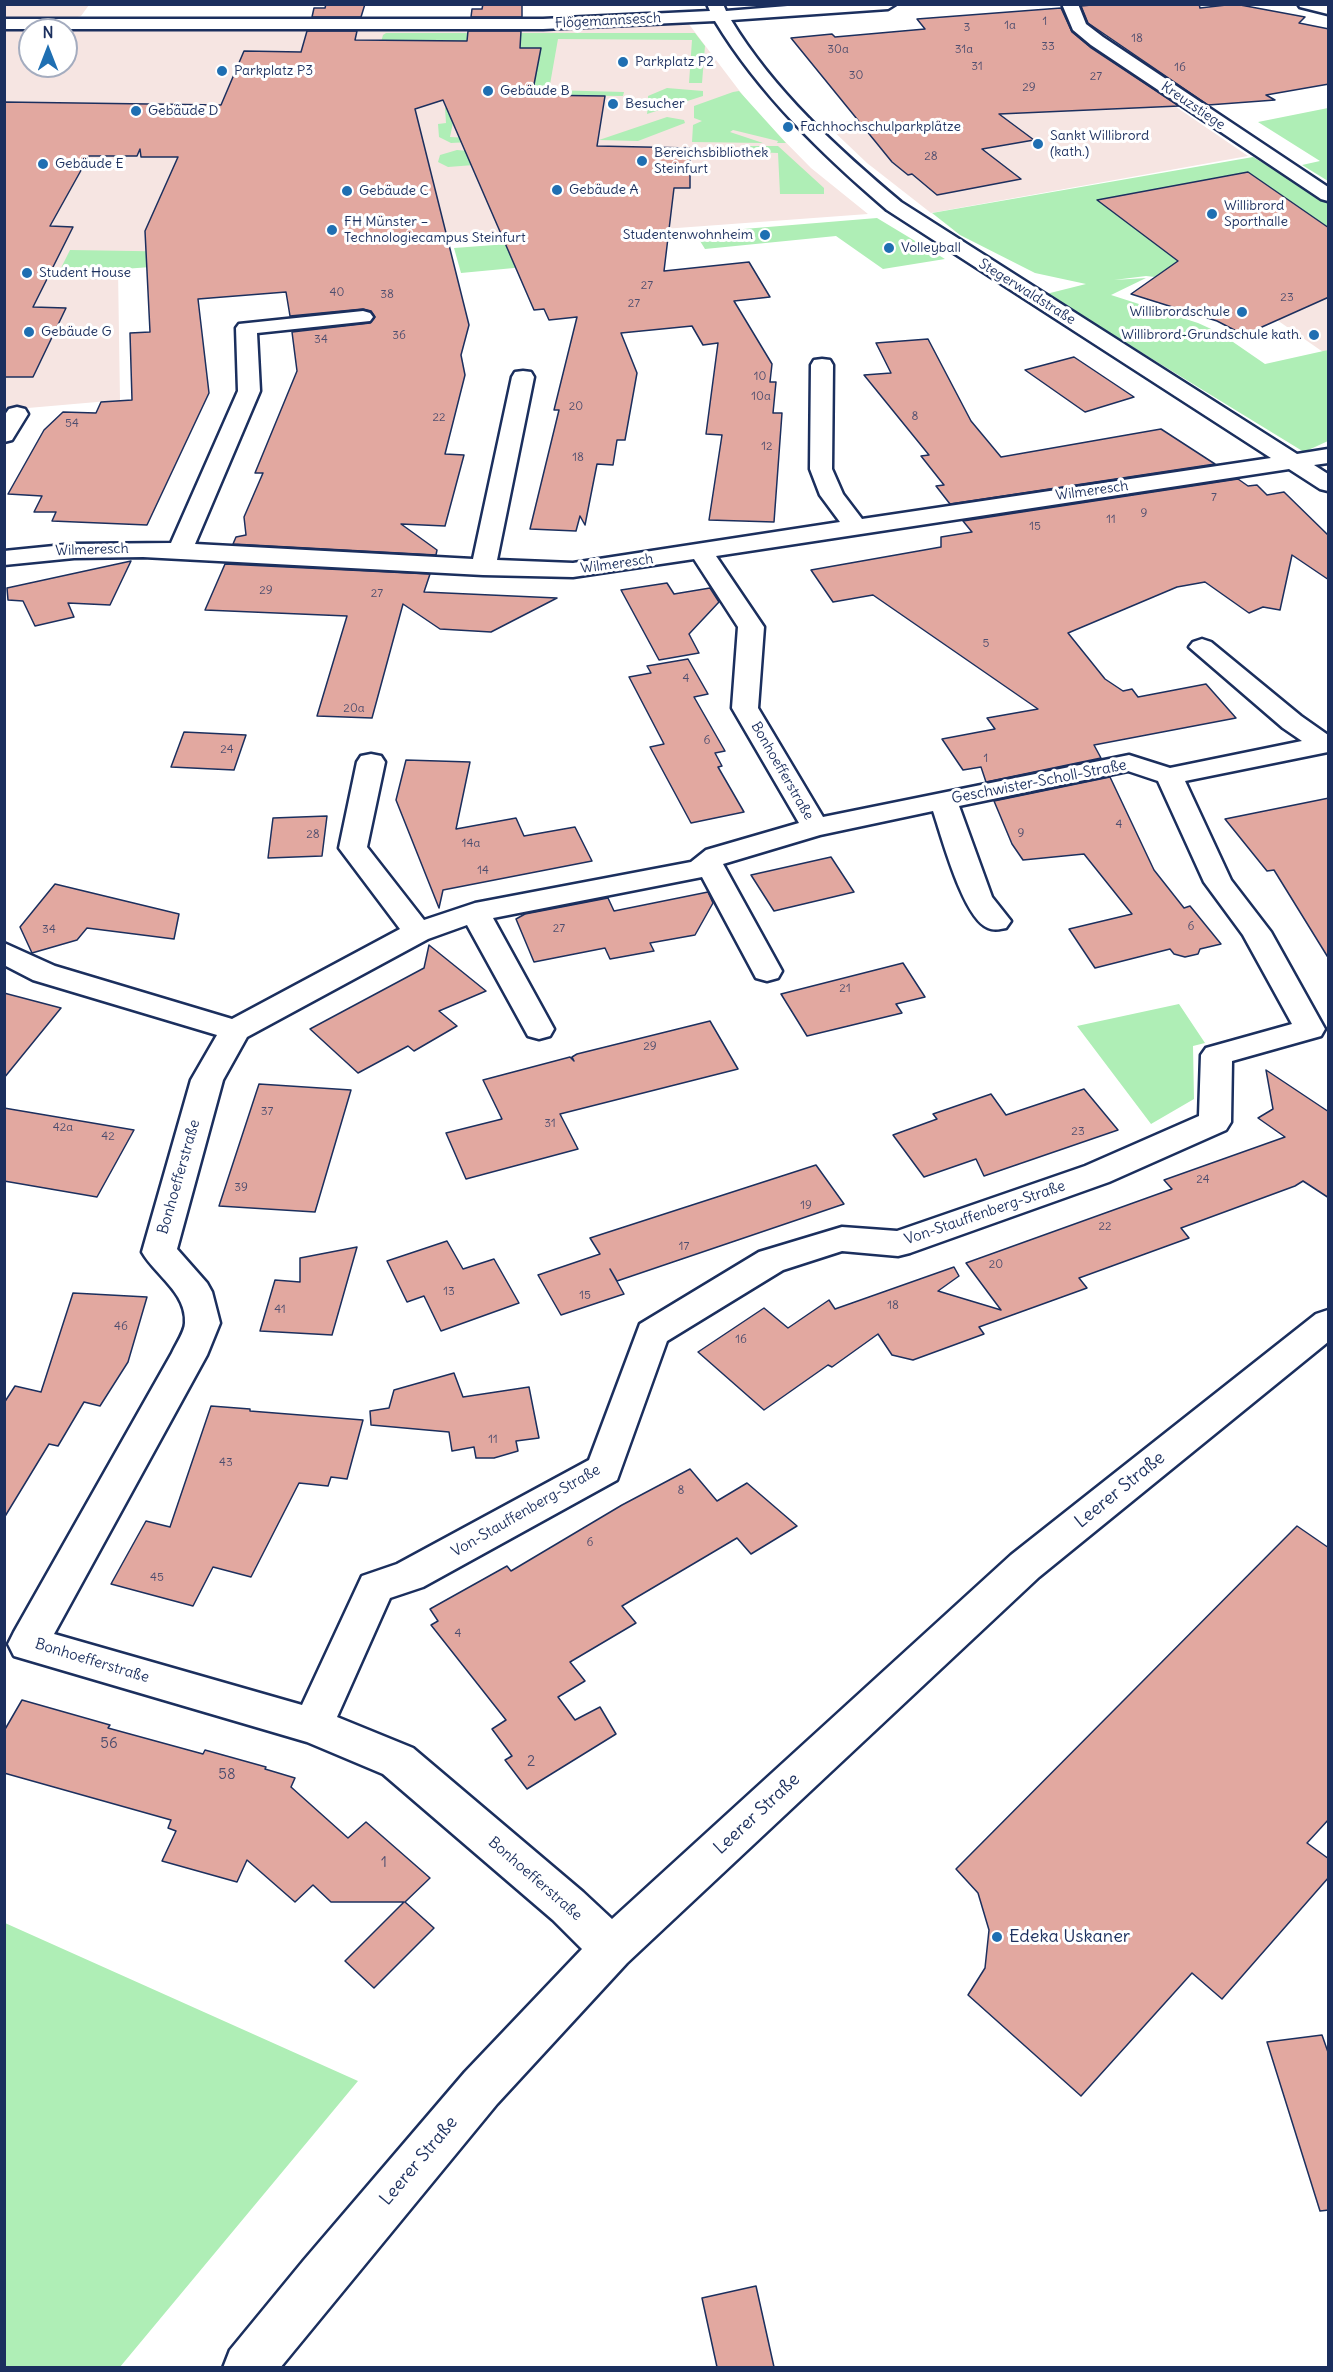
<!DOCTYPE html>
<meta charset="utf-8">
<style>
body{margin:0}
#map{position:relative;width:1333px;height:2372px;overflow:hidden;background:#fff;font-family:Delius,sans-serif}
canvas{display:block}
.frame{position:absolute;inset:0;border:6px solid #1b2f5e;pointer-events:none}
.north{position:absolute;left:18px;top:18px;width:60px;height:60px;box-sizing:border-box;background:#fff;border:2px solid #a4acbf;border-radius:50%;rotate:0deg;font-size:16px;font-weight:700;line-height:24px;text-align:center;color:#1b2f5e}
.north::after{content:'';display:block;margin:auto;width:21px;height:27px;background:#1f6fb2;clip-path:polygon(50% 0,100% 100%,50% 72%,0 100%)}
</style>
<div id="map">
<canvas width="1333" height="2372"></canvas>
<div class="frame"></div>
<div class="north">N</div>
</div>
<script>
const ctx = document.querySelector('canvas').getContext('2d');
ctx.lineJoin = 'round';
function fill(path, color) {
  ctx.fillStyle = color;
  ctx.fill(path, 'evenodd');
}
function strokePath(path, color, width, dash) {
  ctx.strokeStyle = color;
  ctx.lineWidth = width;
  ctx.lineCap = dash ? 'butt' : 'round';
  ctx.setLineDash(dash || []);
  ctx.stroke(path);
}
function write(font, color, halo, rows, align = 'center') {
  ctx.font = font + ' Delius,sans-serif';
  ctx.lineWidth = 6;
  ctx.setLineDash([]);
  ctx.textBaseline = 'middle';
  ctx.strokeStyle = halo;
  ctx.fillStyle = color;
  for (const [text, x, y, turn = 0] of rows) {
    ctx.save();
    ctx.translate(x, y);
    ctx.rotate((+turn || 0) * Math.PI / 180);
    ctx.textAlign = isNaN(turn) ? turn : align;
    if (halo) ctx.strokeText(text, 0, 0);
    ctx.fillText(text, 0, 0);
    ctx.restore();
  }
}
const built = new Path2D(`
 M4 5 5 4 89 5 81 16 70 19H5Z
 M688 23 754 110 811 168 868 214 118 269 120 400 5 410V30H30V66H66V30H55H532Z
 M1160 96 1248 156 931 213 867 163 827 125 913 110Z
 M1328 297V350L1323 352 1277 320Z`);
const green = new Path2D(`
 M386 33H695L705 46 702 83H689L692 40 558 39 549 90 624 92 623 96 514 95 454 47 455 41 420 40 409 80 381 42 383 35Z
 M667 88 703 91V96L647 114 648 106 662 101 657 99 648 101V96Z
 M739 91 786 143H777L778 141 733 130 730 132 763 143 692 142 693 125 702 121 694 118V106L733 92Z
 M445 108H456L450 137 506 140 451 143 439 137 438 124 446 123Z
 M1328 108V181L1302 165 1320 161 1258 122Z
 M667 117 684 120 685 123 638 141 599 140Z
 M750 146H778L824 188V194H780L778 153 750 152Z
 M457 150 468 151 474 165 448 167 438 162 440 155Z
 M1253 157 1328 201V265L1218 284 1146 276 1114 280 1146 278 1111 295 1198 323 1220 333 1265 364 1328 350V441L1304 452 1046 294 1086 284 1035 273 960 235 932 213Z
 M877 218 945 259 883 269 836 236 705 249 695 233Z
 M575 239 588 261 461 273 454 248Z
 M70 250 322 254 58 274Z
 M1179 1004 1205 1043 1193 1046 1194 1099 1151 1124 1077 1026Z
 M5 1923 358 2081 120 2367H5Z`);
const building = new Path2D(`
 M326 4H365L361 17H312L314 8H325Z
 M483 4H522V17H471L472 9H482Z
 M1102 4H1199L1200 8 1235 4 1305 17 1299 23 1329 29V84L1266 95 1275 100 1208 105 1088 23 1081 6Z
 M1061 8 1072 32 1090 47 1179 106 999 114 1034 140 982 149 1021 179 937 195 912 174 908 175 892 162 791 38 832 34 835 37 925 29 917 19Z
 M307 31H357L355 40 467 41 468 31H521L520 48H541L532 95 605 96 597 146 690 148V188H674L664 271 749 262 770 297 734 301 772 364 770 382H776L773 413H782L774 522 709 520 722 435 706 434 718 343 703 345 692 326 621 333 637 373 625 440H617L613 465 597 464 585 525 580 516 576 531 530 529 559 410H554L577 317 549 320 544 309 534 310 443 100 415 109 469 325 461 355 465 375 445 454 464 455 445 526 401 524 437 550 436 555 233 544 236 537 246 535 244 517 263 473H255L297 371 292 332 370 323 375 317 371 311 363 309 290 316 286 292 198 299 209 393 147 525 52 521 56 512H34L42 496 8 494 44 430 63 412 96 413 101 402 132 400 130 333 150 332 145 231 178 157H141L140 149 137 156H89L50 226 73 227 33 307 66 308 33 377H4V102L221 105 244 51 301 52Z
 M1248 172 1329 228V297L1244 335 1217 321 1131 294 1178 261 1097 200Z
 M928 339 971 421 1001 457 1161 429 1215 464 950 504 936 486 944 485 921 456 929 455 864 375 891 373 876 343Z
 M1074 357 1134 397 1085 412 1025 370Z
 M1238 479 1248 486 1257 485 1267 495 1284 492 1329 536V580L1292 555 1280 610 1263 607 1249 613 1205 582 1177 587 1068 633 1105 679 1123 691 1132 689 1138 697 1206 684 1236 718 1094 745 1101 758 986 782 981 767 963 770 942 739 995 729 987 718 1038 709 873 595 833 602 811 570 941 547V537L972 532 963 521Z
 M131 561 110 605 68 603 74 617 35 626 23 601 8 600 7 588Z
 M225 564 430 574 424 592 557 598 491 632 440 629 403 604 372 718 317 716 347 616 205 610Z
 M667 583 674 594 710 588 719 602 689 634 699 653 659 660 621 590Z
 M688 659 708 694 694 697 725 751 715 753 722 766 718 767 744 812 691 823 650 747 664 744 629 677 651 673 647 666Z
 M184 732 246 735 234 770 171 767Z
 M406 760 470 762 456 829 516 818 524 836 575 827 592 861 443 890 439 908 396 800Z
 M1110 777 1154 870 1184 908 1190 906 1221 944 1200 949 1198 954 1185 957 1174 954 1170 949 1095 968 1069 929 1132 914 1084 854 1023 860 1012 844 994 801Z
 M1329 798V959L1274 870 1267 871 1225 819Z
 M327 816 322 856 268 858 273 818Z
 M831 857 854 892 774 911 751 875Z
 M55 884 179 914 174 939 87 928 77 940 32 953 20 927Z
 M708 892 713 903 695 935 650 943 654 951 610 959 605 948 534 962 516 919 525 914 608 898 614 911Z
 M429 945 486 991 439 1011 457 1026 414 1051 408 1046 358 1073 310 1029 424 968Z
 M903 963 925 997 896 1004 902 1013 807 1036 781 994Z
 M4 993 61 1008 4 1078Z
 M710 1021 738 1069 560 1114 578 1149 466 1179 446 1133 502 1119 483 1080 570 1057 574 1061 572 1057 577 1054Z
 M1266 1070 1329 1112V1198L1303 1181 1295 1186 1181 1228 1189 1238 1079 1278 1087 1288 979 1327 984 1334 913 1360 892 1355 878 1334 832 1367 828 1365 764 1410 698 1352 764 1308 788 1328 829 1300 835 1309 954 1267 959 1276 938 1291 1001 1310 966 1263 1172 1189 1164 1180 1285 1137 1258 1118 1273 1109Z
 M259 1084 351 1090 315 1212 219 1206Z
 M1084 1089 1118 1130 984 1176 976 1159 924 1177 893 1135 937 1119 933 1114 991 1094 1006 1115Z
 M4 1108 134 1130 97 1197 4 1181Z
 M816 1165 844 1204 617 1281 610 1269 624 1294 561 1315 538 1275 600 1254 590 1238Z
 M447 1241 463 1269 494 1259 519 1303 441 1331 424 1296 407 1302 387 1261Z
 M357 1247 332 1335 260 1331 275 1280 300 1282V1258Z
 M73 1293 147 1297 128 1362 100 1406 84 1402 58 1446 49 1444 4 1518V1403L15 1386 41 1392Z
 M454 1373 463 1397 529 1387 539 1438 516 1441 518 1451 494 1458H476L474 1447 452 1451 449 1432 371 1425 370 1411 389 1408 394 1390Z
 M211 1406 250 1409V1411L363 1420 347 1479 331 1477 328 1486 299 1483 251 1577 213 1567 193 1606 111 1584 146 1521 170 1527Z
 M690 1469 717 1501 747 1483 797 1526 751 1554 737 1538 622 1606 636 1623 570 1662 585 1681 558 1697 575 1720 600 1707 616 1734 527 1789 505 1760 512 1756 492 1729 506 1720 431 1625 438 1621 430 1609 507 1566 511 1571 622 1505Z
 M1297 1526 1329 1548V1819L1307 1843 1329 1859V1877L1222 1999 1192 1973 1081 2096 968 1995 985 1968 989 1930 978 1893 956 1869Z
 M22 1700 110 1725 108 1728 203 1754 205 1750 266 1767 265 1769 295 1778 291 1787 348 1838 366 1822 430 1878 405 1902 434 1928 374 1988 345 1961 404 1902H331L313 1885 295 1902 247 1860 237 1882 162 1861 176 1831 168 1828 171 1820 4 1773V1731Z
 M1322 2035 1329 2055V2210L1320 2211 1267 2042Z
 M756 2286 774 2367H717L702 2298Z`);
const minor = new Path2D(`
 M707 4H723L726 11 812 4H896L888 9 731 20C774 91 838 149 901 202L1297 454 1328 449V463L1314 465 1328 474V491L1320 489 1289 469 716 556 764 627 758 708 823 817 1129 755 1170 768 1302 741 1283 728 1189 647 1193 642 1202 639 1211 642 1301 716 1328 735V752L1185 781 1231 880 1271 932 1325 1029 1321 1036 1232 1061 1231 1122 1226 1130 1109 1182 910 1253 898 1256 842 1251 783 1270 667 1341 617 1480 423 1587 390 1598 337 1717 413 1748 583 1892 612 1919 1011 1555 1316 1314 1328 1310V1342L1039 1577 627 1963 497 2104 280 2368H223L230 2350 304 2260 465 2072 582 1949 553 1920 383 1774 307 1742 14 1656 8 1644 14 1632 172 1353C176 1344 185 1331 185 1323 187 1293 155 1275 142 1252L191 1080 217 1035 33 980 4 965V943L55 966 232 1019 400 929 339 848 357 762 361 756 371 754 381 756 385 762 367 847 424 920 475 903 691 862 706 850 799 823 732 708 738 627 694 559 573 577 483 575 143 557 74 558 4 565V551L74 544 171 543 238 391 236 328 239 324 363 311 370 313 373 317 370 321 257 333 260 391 195 544 473 559 512 377 515 372 523 371 531 372 534 377 497 560 573 563 840 522 820 495 810 469 811 365 814 360 822 359 830 360 833 365 832 469 843 494 862 519 1271 458 887 210C823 155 759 94 715 21L543 29H4V19H543L710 11ZM1128 771 1158 781 1204 882 1243 935 1292 1024 1206 1048 1201 1055 1199 1116 1085 1166 897 1231 842 1227 759 1252 640 1324 589 1460 397 1564 362 1576 302 1705 54 1634 207 1355 220 1323 212 1292 207 1283 177 1249 223 1080 247 1037 428 939 467 925 528 1036 539 1039 550 1036 554 1029 493 918 702 877 756 978 767 981 778 978 782 971 723 864 820 835 933 811C942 837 963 918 988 928 995 931 1000 929 1006 928L1011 921 992 897 959 806Z
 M1062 4H1078L1086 24 1103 37 1328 187V201L1321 199 1091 45 1073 30Z
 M1298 4H1328V14L1300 7Z
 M17 407 25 409 28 414 12 440 4 442V416L9 409Z`);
const markers = [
 [623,62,6,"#1f6fb2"],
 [222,71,6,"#1f6fb2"],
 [488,91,6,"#1f6fb2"],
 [613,104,6,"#1f6fb2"],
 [136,111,6,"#1f6fb2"],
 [788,127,6,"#1f6fb2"],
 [1038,144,6,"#1f6fb2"],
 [642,161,6,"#1f6fb2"],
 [43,164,6,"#1f6fb2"],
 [557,190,6,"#1f6fb2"],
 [347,191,6,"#1f6fb2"],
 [1212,214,6,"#1f6fb2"],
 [332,230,6,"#1f6fb2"],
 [765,235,6,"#1f6fb2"],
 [889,248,6,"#1f6fb2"],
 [27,273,6,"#1f6fb2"],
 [1242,312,6,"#1f6fb2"],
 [29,332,6,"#1f6fb2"],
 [1314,335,6,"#1f6fb2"],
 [997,1937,6,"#1f6fb2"]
];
const numberNames = [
 ["1",1045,22],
 ["1a",1010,26],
 ["3",967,28],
 ["18",1137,39],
 ["33",1048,47],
 ["30a",838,50],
 ["31a",964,50],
 ["31",977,67],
 ["16",1180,68],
 ["30",856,76],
 ["27",1096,77],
 ["29",1029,88],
 ["28",931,157],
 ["27",647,286],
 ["40",337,293],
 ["38",387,295],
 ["23",1287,298],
 ["27",634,304],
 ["36",399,336],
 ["34",321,340],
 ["10",760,377],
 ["10a",761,397],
 ["20",576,407],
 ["8",915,417],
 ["22",439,418],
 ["54",72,424],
 ["12",767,447],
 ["18",578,458],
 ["7",1214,498],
 ["9",1144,514],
 ["11",1111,520],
 ["15",1035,527],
 ["29",266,591],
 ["27",377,594],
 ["5",986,644],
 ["4",686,679],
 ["20a",354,709],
 ["6",707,741],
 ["24",227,750],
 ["1",986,759],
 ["4",1119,825],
 ["9",1021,834],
 ["28",313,835],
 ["14a",471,844],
 ["14",483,871],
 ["6",1191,927],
 ["27",559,929],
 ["34",49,930],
 ["21",845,989],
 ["29",650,1047],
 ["37",267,1112],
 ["31",550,1124],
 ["42a",63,1128],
 ["23",1078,1132],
 ["42",108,1137],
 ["24",1203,1180],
 ["39",241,1188],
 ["19",806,1206],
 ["22",1105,1227],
 ["17",684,1247],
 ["20",996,1265],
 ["13",449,1292],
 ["15",585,1296],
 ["18",893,1306],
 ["41",280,1310],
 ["46",121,1327],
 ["16",741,1340],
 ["11",493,1440],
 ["43",226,1463],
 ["8",681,1491],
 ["6",590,1543],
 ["45",157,1578],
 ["4",458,1634]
];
const farStreetnames = [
 ["Flögemannsesch",608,21,-3],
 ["Kreuzstiege",1193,106,34],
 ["Stegerwaldstraße",1027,292,32],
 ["Wilmeresch",1092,491,-8],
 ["Wilmeresch",92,550,-2],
 ["Wilmeresch",617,564,-8],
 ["Bonhoefferstraße",782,771,60]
];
const farPoinames = [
 ["Parkplatz P2",635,62],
 ["Parkplatz P3",234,71],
 ["Gebäude B",500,91],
 ["Besucher",625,104],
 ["Gebäude D",148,111],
 ["Fachhochschulparkplätze",800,127],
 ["Sankt Willibrord",1050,136],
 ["(kath.)",1050,152],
 ["Bereichsbibliothek",654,153],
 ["Steinfurt",654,169],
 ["Gebäude E",55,164],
 ["Gebäude A",569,190],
 ["Gebäude C",359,191],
 ["Willibrord",1224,206],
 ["Sporthalle",1224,222],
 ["FH Münster –",344,222],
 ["Technologiecampus Steinfurt",344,238],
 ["Studentenwohnheim",753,235,"right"],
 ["Volleyball",901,248],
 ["Student House",39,273],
 ["Willibrordschule",1230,312,"right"],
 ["Gebäude G",41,332],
 ["Willibrord-Grundschule kath.",1302,335,"right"]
];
const streetNames = [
 ["Geschwister-Scholl-Straße",1039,782,-11],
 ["Bonhoefferstraße",179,1177,-74],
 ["Von-Stauffenberg-Straße",985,1213,-19],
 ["Von-Stauffenberg-Straße",526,1511,-30],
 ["Bonhoefferstraße",92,1661,17],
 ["Bonhoefferstraße",535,1879,41]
];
const nearNumbernames = [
 ["56",109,1744],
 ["2",531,1762],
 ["58",227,1775],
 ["1",384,1863]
];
const nearStreetnames = [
 ["Leerer Straße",1120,1490,-39],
 ["Leerer Straße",757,1814,-43],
 ["Leerer Straße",419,2161,-50]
];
const nearPoinames = [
 ["Edeka Uskaner",1009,1937]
];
fill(built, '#f6e5e2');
fill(green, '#afeeb6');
fill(building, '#e2a8a0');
strokePath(building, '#1b2f5e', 1.5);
strokePath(minor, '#1b2f5e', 5);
fill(minor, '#fff');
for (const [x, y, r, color] of markers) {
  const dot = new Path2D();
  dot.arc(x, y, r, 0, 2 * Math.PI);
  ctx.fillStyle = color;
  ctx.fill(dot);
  strokePath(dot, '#fff', 2);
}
write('12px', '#4d4d6e', null, numberNames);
write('14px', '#1b2f5e', '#fff', farStreetnames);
write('14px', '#1b2f5e', '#fff', farPoinames, 'left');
write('15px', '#1b2f5e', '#fff', streetNames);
write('15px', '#4d4d6e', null, nearNumbernames);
write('18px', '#1b2f5e', '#fff', nearStreetnames);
write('18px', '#1b2f5e', '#fff', nearPoinames, 'left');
</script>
